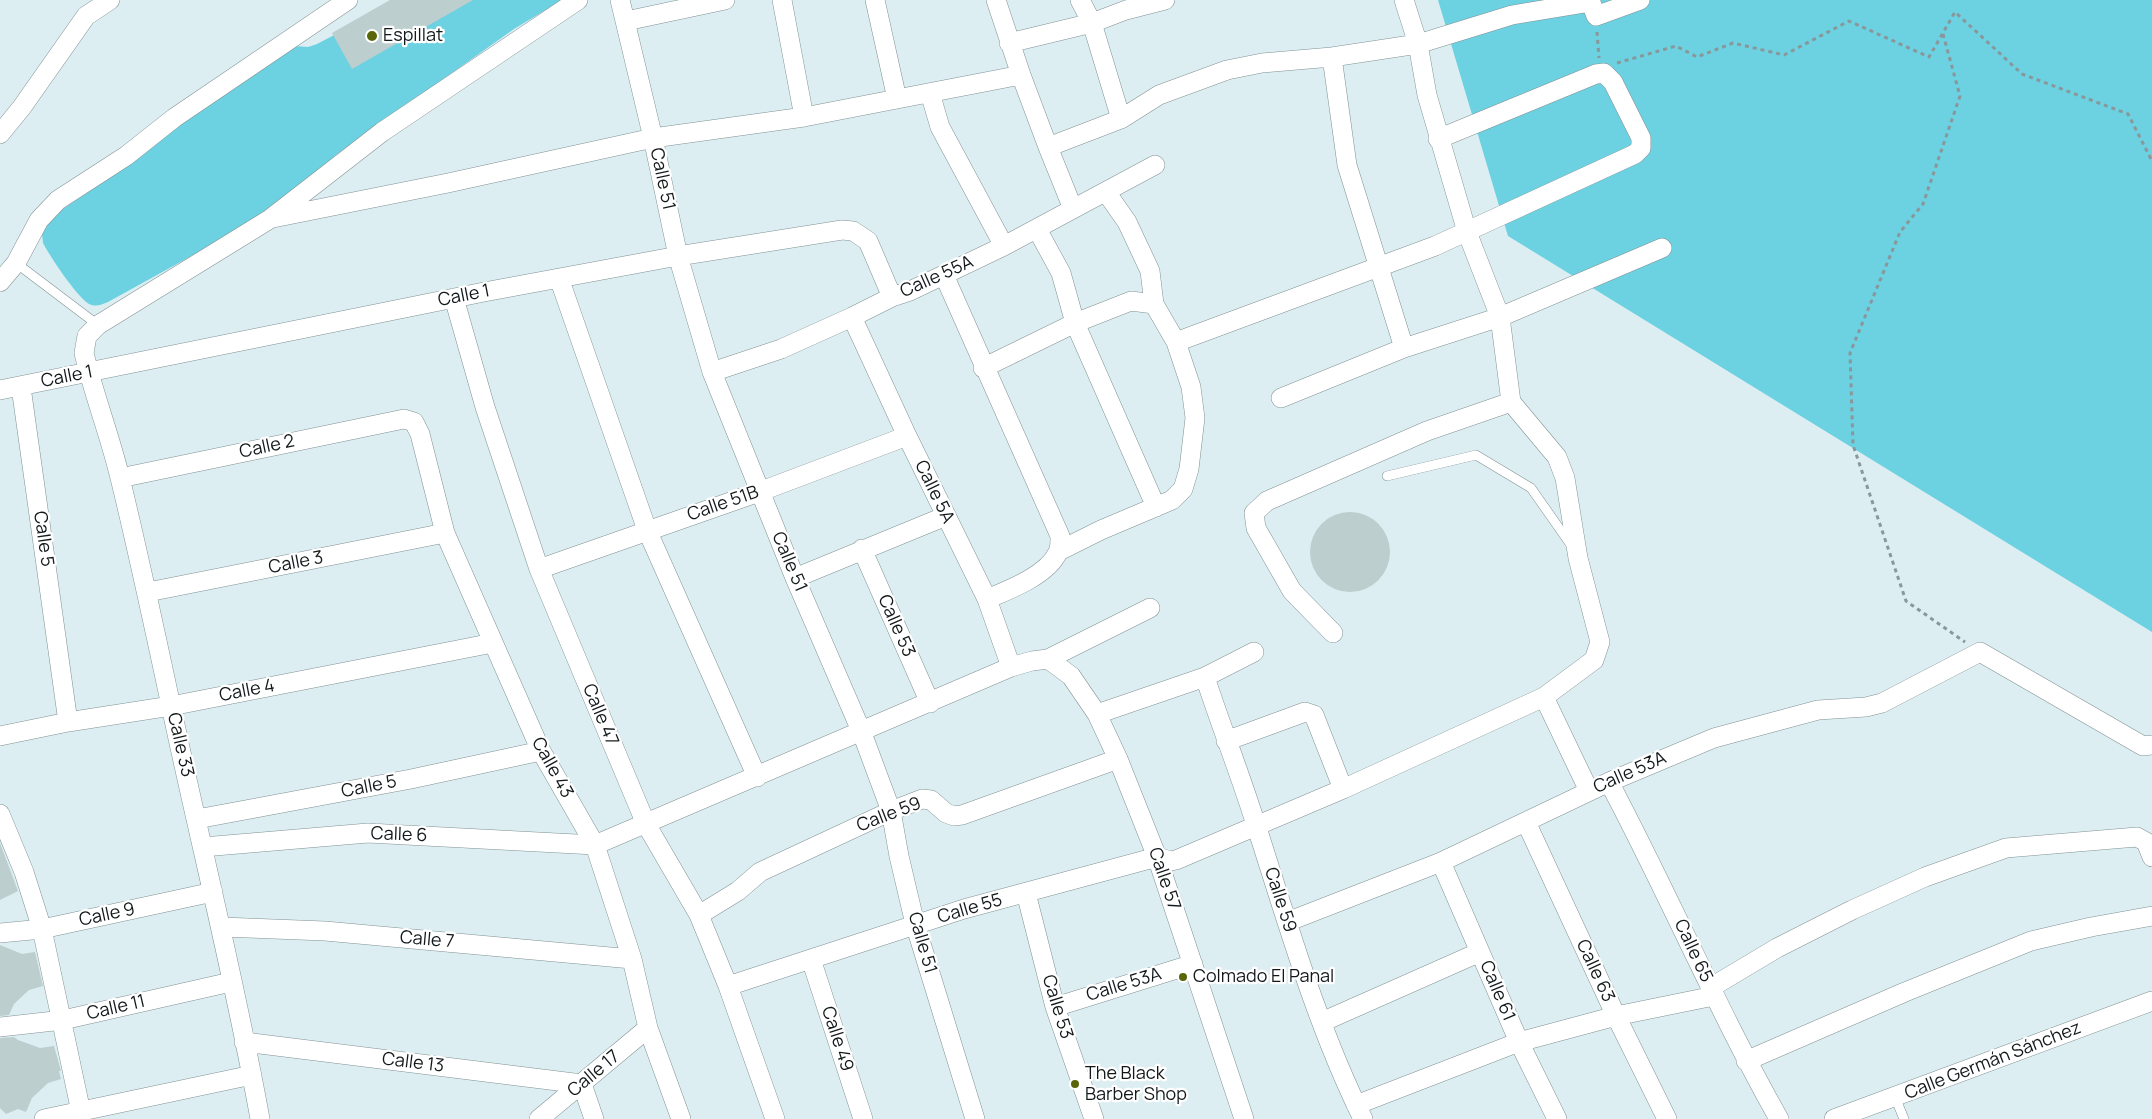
<!DOCTYPE html>
<meta charset="utf-8">
<style>
body{margin:0}
canvas{display:block;background:#dceef2}
</style>
<canvas width="2152" height="1119"></canvas>
<script>
const ctx = document.querySelector('canvas').getContext('2d');
ctx.lineJoin = 'round';
function fill(path, color) {
  ctx.fillStyle = color;
  ctx.fill(path, 'evenodd');
}
function strokePath(path, color, width, dash) {
  ctx.strokeStyle = color;
  ctx.lineWidth = width;
  ctx.lineCap = dash ? 'butt' : 'round';
  ctx.setLineDash(dash || []);
  ctx.stroke(path);
}
function write(font, color, halo, rows, align = 'center') {
  ctx.font = font + ' Manrope,sans-serif';
  ctx.lineWidth = 4.5;
  ctx.setLineDash([]);
  ctx.textBaseline = 'middle';
  ctx.strokeStyle = halo;
  ctx.fillStyle = color;
  for (const [text, x, y, turn = 0] of rows) {
    ctx.save();
    ctx.translate(x, y);
    ctx.rotate((+turn || 0) * Math.PI / 180);
    ctx.textAlign = isNaN(turn) ? turn : align;
    if (halo) ctx.strokeText(text, 0, 0);
    ctx.fillText(text, 0, 0);
    ctx.restore();
  }
}
const green = new Path2D(`
 M401 0H562L514 29 336 155 276 205 233 233 108 302C101 305 96 307 89 304 77 297 49 255 43 243L42 234 50 218 108 178 164 132 295 46 308 47 317 44Z
 M1438 0H2152V632L1508 236Z`);
const building = new Path2D(`
 M390 0H473L352 69 332 33Z
 M1310 552a40 40 0 1 1 80 0a40 40 0 1 1-80 0Z
 M0 843 18 891 0 900Z
 M0 945 22 954 35 952 43 986 29 990 14 1004 9 1015 0 1016Z
 M14 1037 18 1040 40 1048 54 1046 61 1071H59L61 1079 48 1083 32 1098 26 1112 18 1109 6 1114 0 1108V1038Z`);
const path = new Path2D(`
 M1597 32 1599 58
 M1943 34 1960 96 1923 204 1900 232 1850 353 1853 445 1906 601 1965 642
 M1617 63 1676 46 1697 57 1733 43 1784 55 1849 21 1929 57 1955 12 2022 74 2128 114 2152 161`);
const lane = new Path2D(`
 M16 263 98 325
 M1387 476 1476 455 1531 488 1571 545
 M1895 1097 1904 1119`);
const street = new Path2D(`
 M620 0 653 138 678 256 712 372 795 578 862 733 891 811 899 856 915 924 975 1119
 M782 0 804 117
 M875 0 897 99
 M996 0 1021 75 1048 147 1121 119 1159 95 1227 70 1262 63 1332 57 1418 44 1404 0
 M1080 0 1092 23 1121 119
 M1590 0 1596 16 1640 0
 M626 21 725 0
 M1009 43 1092 23 1126 10 1165 0
 M1332 57 1347 165 1404 348
 M930 93 940 127 1004 246
 M0 134 22 107 86 16 110 0
 M1048 147 1073 209
 M1106 192 1127 222 1150 271 1154 304
 M273 218 448 183 653 138 804 117 1021 75
 M1037 229 1061 273 1075 323 1156 507
 M944 275 1060 536C1060 541 1060 548 1058 552 1048 575 1009 590 987 599
 M559 278 647 530 757 777
 M0 282 16 263 39 220 58 200 126 156 174 118 348 0
 M454 298 485 407 539 569 646 824 699 915 728 986 775 1119
 M852 317 907 436 987 599 1011 667
 M983 368 1075 323 1131 301 1154 304 1176 342 1435 246 1635 154 1641 148V138L1613 82 1604 73 1596 74 1438 139
 M712 372 781 349 852 317 892 297 910 291 1004 246 1155 165
 M21 387 68 722
 M0 390 484 292 678 256 842 230 853 231 868 241 892 297
 M1281 398 1404 348 1500 317 1662 248
 M120 478 404 419 414 422 420 434 445 533 541 751 595 845 632 959 648 1028 681 1119
 M862 549 930 703
 M1059 551 1101 530 1172 500 1183 489 1189 469 1195 418 1191 387 1176 342
 M539 569 759 492 907 436
 M795 578 946 516
 M148 592 445 533
 M1333 633 1292 591 1256 528 1254 513 1267 501 1427 431 1511 402 1500 317 1467 232 1427 95 1418 44 1512 15 1591 2
 M1048 659 1071 676 1097 714 1118 759 1157 857 1244 1119
 M1205 677C1222 729 1242 779 1258 831 1289 928 1318 1028 1363 1119
 M1544 697 1589 791
 M1097 714 1205 677 1254 652
 M0 736 68 722 171 706 493 643
 M1226 741 1305 712 1314 715 1343 789
 M1609 782C1668 893 1717 1009 1779 1119
 M0 814 24 872 42 929 81 1112
 M197 819 411 779 541 751
 M1526 822 1616 1016 1667 1119
 M203 847 368 833 595 845 1011 667 1032 661 1048 659 1150 608
 M1441 862 1519 1042 1557 1119
 M1026 893 1055 1007 1094 1119
 M699 915 738 891 760 872 891 811 922 799 931 800 946 813 954 816 962 815 1118 759
 M1287 922 1441 862 1609 782 1714 738 1818 710 1866 707 1882 703 1980 652 2143 746 2152 745
 M222 927 325 931 632 959
 M0 933 42 929 213 892
 M811 959 863 1119
 M728 986 964 909 1157 857 1171 861 1176 860 1343 789 1544 697 1594 660 1600 642 1578 558 1565 478 1557 457 1511 402
 M1710 988 1777 948 1852 910 1925 877 2006 848 2137 837 2146 842 2152 857
 M1055 1007 1193 964
 M1322 1022 1480 952
 M0 1027 63 1020 231 982
 M244 1042 582 1084 594 1119
 M1746 1061 1905 992 2031 941 2091 927 2152 916
 M1356 1105 1519 1042 1616 1016 1714 996
 M44 1119 252 1075
 M260 1119C235 980 200 843 171 706 155 631 139 556 121 482 111 438 94 396 84 353L87 336 98 325 270 219 382 132 578 0
 M539 1119 648 1028
 M1834 1119 2152 1001`);
const markers = [
 [372,36,6,"#586509"],
 [1183,977,5,"#586509"],
 [1075,1084,5,"#586509"]
];
const poiNames = [
 ["Espillat",383,36],
 ["Colmado El Panal",1193,977],
 ["The Black",1085,1074],
 ["Barber Shop",1085,1095]
];
const streetNames = [
 ["Calle 51",662,179,78],
 ["Calle 55A",937,277,-24],
 ["Calle 1",464,296,-11],
 ["Calle 1",67,377,-11],
 ["Calle 2",267,447,-12],
 ["Calle 5A",934,492,64],
 ["Calle 51B",723,504,-19],
 ["Calle 5",43,539,82],
 ["Calle 51",789,562,67],
 ["Calle 3",296,563,-11],
 ["Calle 53",896,626,66],
 ["Calle 4",247,691,-11],
 ["Calle 47",600,715,67],
 ["Calle 33",180,745,77],
 ["Calle 43",552,768,61],
 ["Calle 53A",1630,773,-24],
 ["Calle 5",369,787,-11],
 ["Calle 59",889,815,-21],
 ["Calle 6",399,835,2],
 ["Calle 57",1164,879,71],
 ["Calle 59",1280,900,72],
 ["Calle 55",970,909,-16],
 ["Calle 9",107,915,-12],
 ["Calle 7",427,940,5],
 ["Calle 51",922,943,74],
 ["Calle 65",1693,951,65],
 ["Calle 63",1595,971,65],
 ["Calle 53A",1124,985,-17],
 ["Calle 61",1497,991,67],
 ["Calle 53",1057,1007,73],
 ["Calle 11",116,1008,-13],
 ["Calle 49",837,1039,72],
 ["Calle Germán Sánchez",1993,1061,-21],
 ["Calle 13",413,1063,7],
 ["Calle 17",594,1074,-40]
];
fill(green, '#6cd1e1');
fill(building, '#bccecd');
strokePath(lane, '#829295', 10);
strokePath(street, '#829295', 20);
strokePath(path, '#8a979a', 3, [4, 4]);
strokePath(lane, '#fff', 9);
strokePath(street, '#fff', 19);
for (const [x, y, r, color] of markers) {
  const dot = new Path2D();
  dot.arc(x, y, r, 0, 2 * Math.PI);
  ctx.fillStyle = color;
  ctx.fill(dot);
  strokePath(dot, '#fff', 2);
}
write('18px', '#12181a', '#fff', poiNames, 'left');
write('18px', '#12181a', '#fff', streetNames);
</script>
